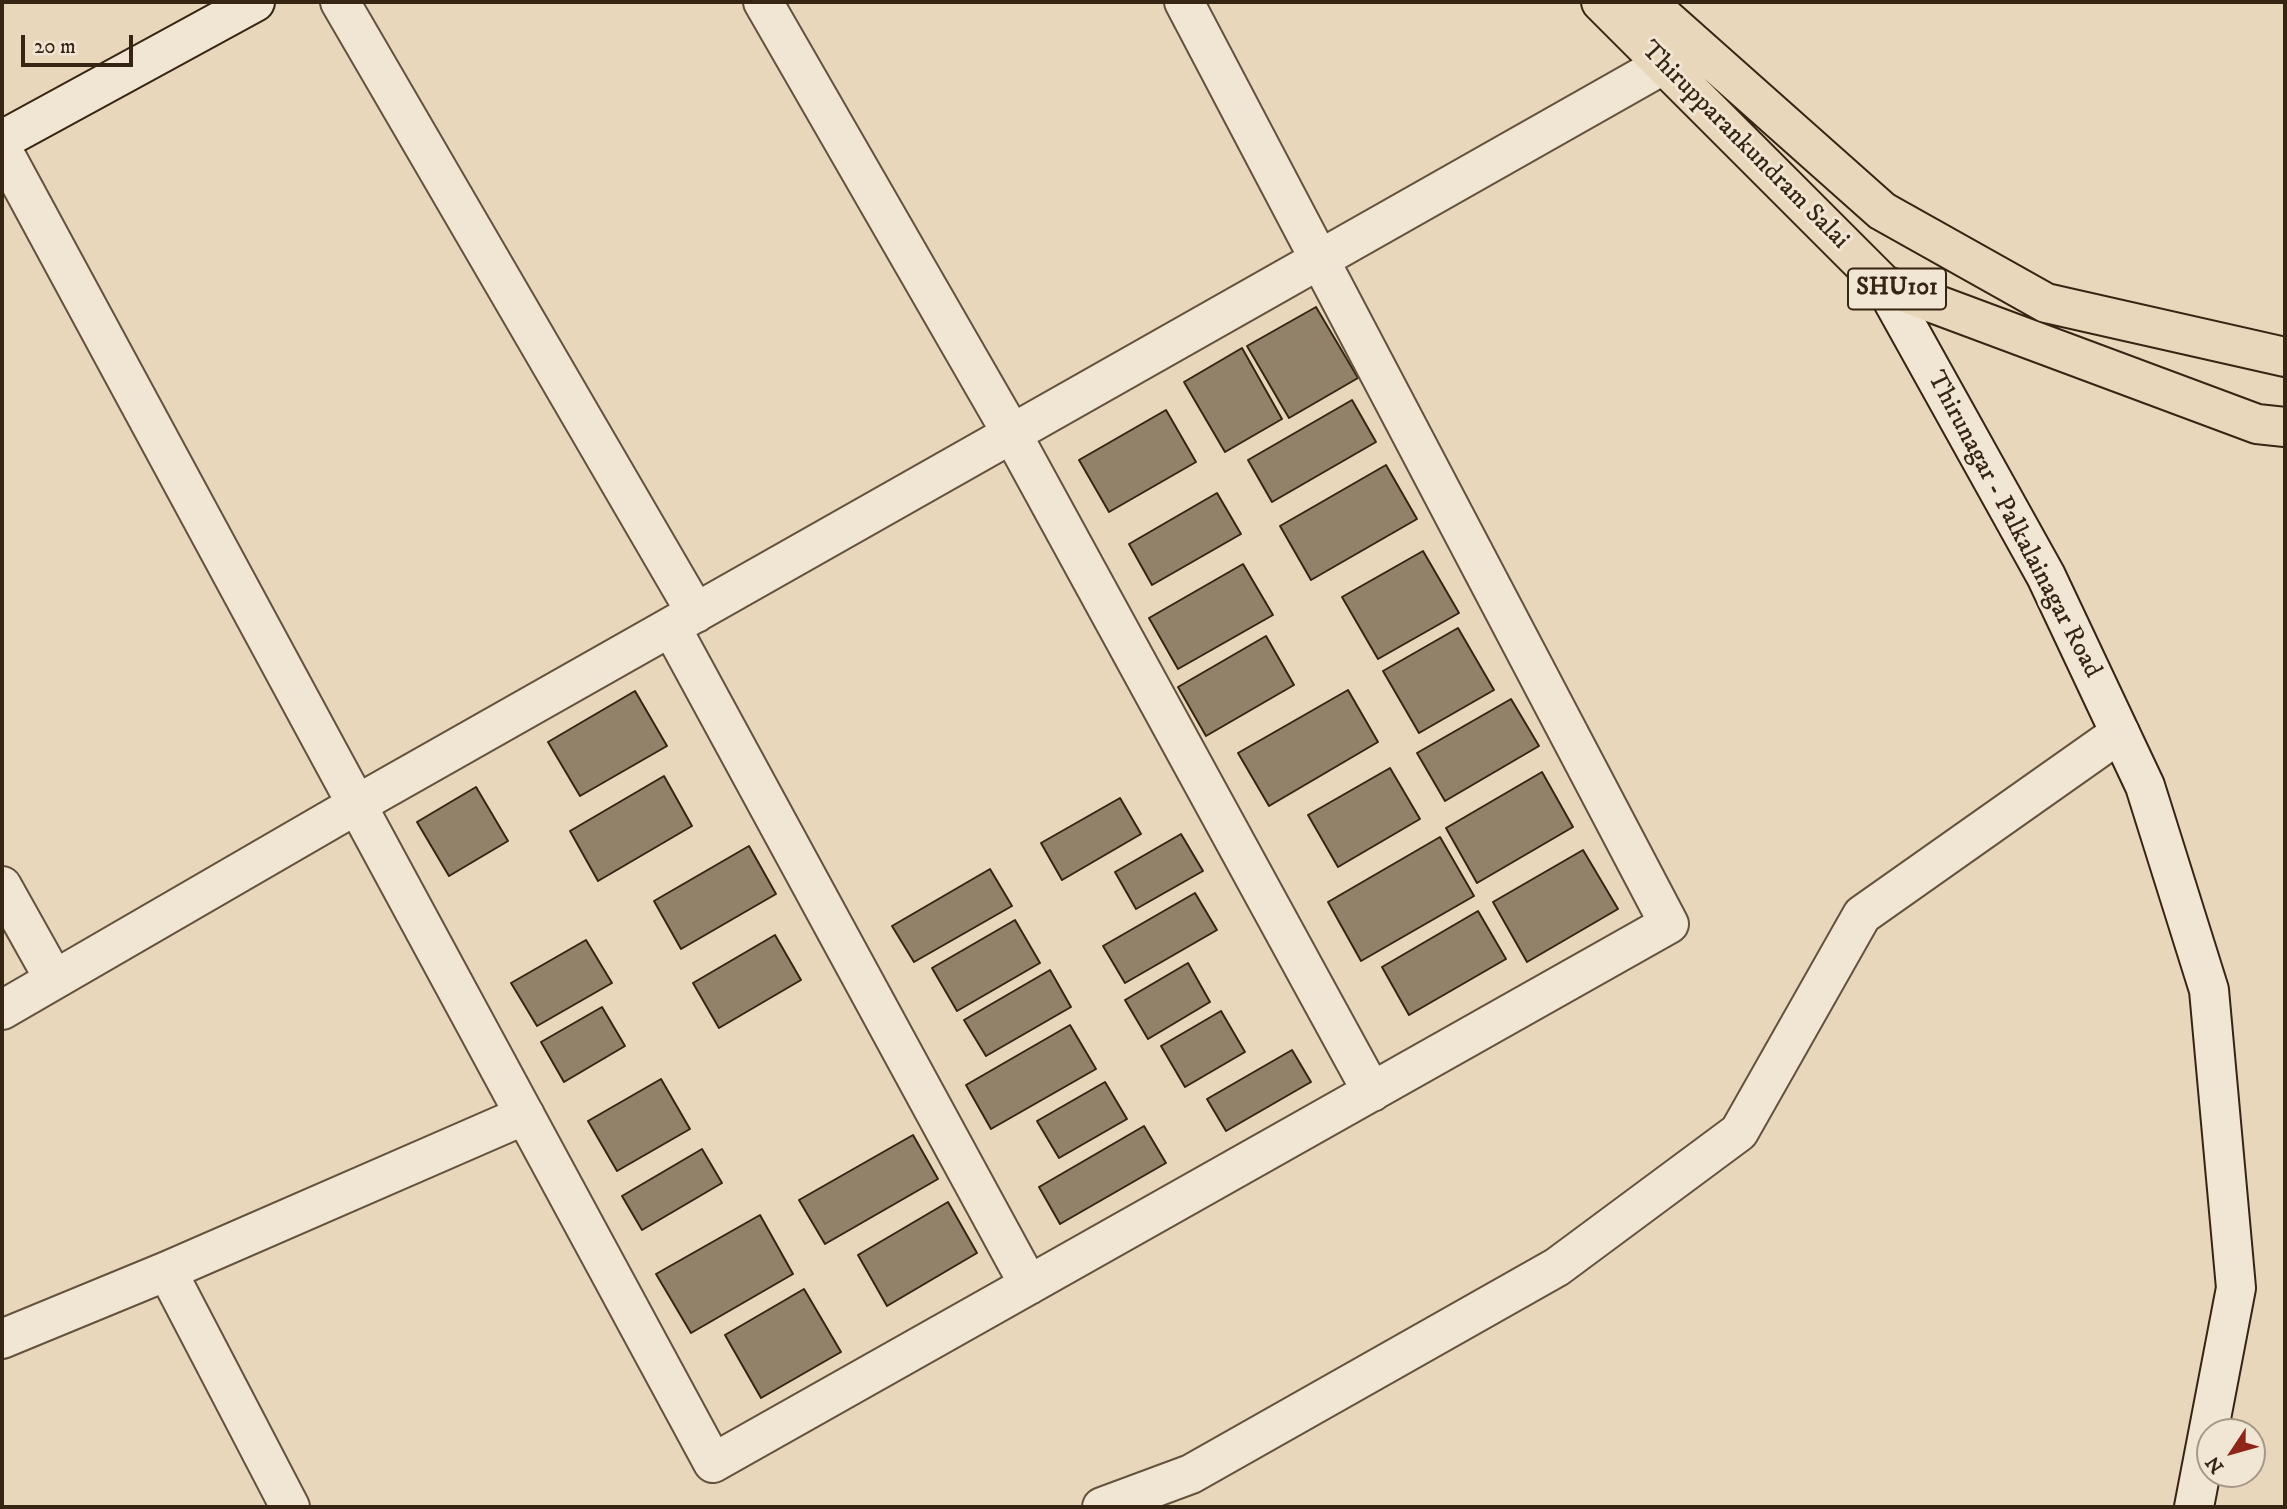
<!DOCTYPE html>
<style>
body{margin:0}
#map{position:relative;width:2287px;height:1509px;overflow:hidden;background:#e9d7bb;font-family:"IM FELL DW Pica",serif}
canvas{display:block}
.frame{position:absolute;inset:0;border:4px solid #362513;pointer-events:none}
.north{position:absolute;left:2196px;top:1418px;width:70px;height:70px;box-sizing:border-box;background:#f1e5d3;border:2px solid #a69886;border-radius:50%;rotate:234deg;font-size:19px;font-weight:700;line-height:28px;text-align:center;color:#362513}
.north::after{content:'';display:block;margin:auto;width:24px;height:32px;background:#8f2418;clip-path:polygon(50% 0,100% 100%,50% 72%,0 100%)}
.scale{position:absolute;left:21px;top:35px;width:112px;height:32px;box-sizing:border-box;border:4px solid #362513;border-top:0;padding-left:9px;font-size:21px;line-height:24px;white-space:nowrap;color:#362513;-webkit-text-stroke:5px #f1e5d3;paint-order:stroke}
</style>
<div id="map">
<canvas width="2287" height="1509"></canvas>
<div class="frame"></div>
<div class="north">N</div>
<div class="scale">20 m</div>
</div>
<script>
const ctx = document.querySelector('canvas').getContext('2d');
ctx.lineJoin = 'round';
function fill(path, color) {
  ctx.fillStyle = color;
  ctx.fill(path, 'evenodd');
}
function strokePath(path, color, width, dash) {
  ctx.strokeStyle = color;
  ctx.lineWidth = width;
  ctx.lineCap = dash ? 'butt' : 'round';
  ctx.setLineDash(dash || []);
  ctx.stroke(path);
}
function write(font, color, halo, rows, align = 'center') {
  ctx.font = font + ' "IM FELL DW Pica",serif';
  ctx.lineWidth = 6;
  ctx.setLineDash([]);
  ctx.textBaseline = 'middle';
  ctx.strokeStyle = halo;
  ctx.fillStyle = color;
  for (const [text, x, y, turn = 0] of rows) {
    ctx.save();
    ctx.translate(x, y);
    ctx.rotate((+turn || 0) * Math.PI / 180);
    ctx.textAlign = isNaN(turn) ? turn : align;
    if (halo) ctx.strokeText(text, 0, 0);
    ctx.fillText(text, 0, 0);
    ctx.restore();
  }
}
const building = new Path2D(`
 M1316 307 1358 378 1289 418 1247 346Z
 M1242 348 1282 419 1225 452 1184 382Z
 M1352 400 1376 442 1272 502 1248 460Z
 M1166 410 1196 462 1109 512 1079 460Z
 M1386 465 1417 519 1311 580 1280 526Z
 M1217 493 1241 534 1152 585 1129 544Z
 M1423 551 1459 613 1378 659 1342 597Z
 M1243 564 1273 615 1178 669 1149 618Z
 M1458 628 1494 690 1419 733 1383 671Z
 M1266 636 1294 685 1206 736 1178 687Z
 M1348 690 1378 742 1269 806 1238 753Z
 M635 691 667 746 580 796 548 742Z
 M1511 699 1539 746 1445 801 1417 753Z
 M1390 768 1420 819 1338 867 1308 815Z
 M1542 772 1573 827 1477 883 1446 828Z
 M664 776 692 826 598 881 570 831Z
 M476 787 508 841 449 876 417 822Z
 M1120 798 1141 834 1062 880 1041 843Z
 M1181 834 1203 871 1136 909 1115 872Z
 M1440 837 1474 896 1361 961 1328 902Z
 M749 846 776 894 681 949 654 901Z
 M1583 850 1618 909 1527 962 1493 902Z
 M990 869 1012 906 914 962 892 926Z
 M1195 893 1217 930 1125 983 1103 946Z
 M1478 911 1506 959 1409 1015 1382 967Z
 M1015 920 1040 963 957 1011 932 968Z
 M775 935 801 980 719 1028 693 983Z
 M586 940 612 983 537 1026 511 983Z
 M1188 963 1210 1002 1148 1039 1125 1000Z
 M1050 970 1071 1007 986 1056 964 1020Z
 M602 1007 625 1046 564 1082 541 1042Z
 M1221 1011 1245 1052 1185 1087 1161 1046Z
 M1070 1025 1096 1069 991 1129 966 1085Z
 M1292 1050 1311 1082 1226 1131 1207 1099Z
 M661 1079 690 1129 617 1171 588 1121Z
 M1105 1082 1127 1119 1059 1158 1037 1121Z
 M1144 1126 1166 1163 1060 1224 1039 1187Z
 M913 1135 938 1179 825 1244 799 1200Z
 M702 1149 722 1183 642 1230 622 1196Z
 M948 1202 977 1253 887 1306 858 1255Z
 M760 1215 793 1274 691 1333 656 1274Z
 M804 1289 841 1352 761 1398 725 1335Z`);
const minor = new Path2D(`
 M340 2 696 613
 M763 2 1012 434 1372 1092
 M2 149 713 1463 1669 924 1184 2
 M671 627 1029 1285
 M2 886 54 979
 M2 1010 356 805 1663 65
 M167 1271 290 1507
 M2 1339 167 1271 525 1115
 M1102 1507 1191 1474 1557 1267 1739 1132 1862 915 2120 733`);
const secondary = new Path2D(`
 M2 140 255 2
 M1884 285 2046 576 2145 786 2209 990 2236 1288 2194 1507`);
const primary = new Path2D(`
 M1601 2 1884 285 2257 424 2285 427
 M1647 2 1882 211 2046 303 2285 357`);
const shields = [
 [1897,289,98]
];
const shieldNames = [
 ["SHU101",1897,289]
];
const streetNames = [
 ["Thirupparankundram Salai",1744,146,45],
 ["Thirunagar - Palkalainagar Road",2013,525,62]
];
fill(building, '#93826a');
strokePath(building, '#362513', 2);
strokePath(minor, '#63523d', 42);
strokePath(secondary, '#362513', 42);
strokePath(primary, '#362513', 42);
strokePath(minor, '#f1e5d3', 38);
strokePath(secondary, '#f1e5d3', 38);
strokePath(primary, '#e9d7bb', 38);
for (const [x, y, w] of shields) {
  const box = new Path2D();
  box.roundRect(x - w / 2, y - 20.5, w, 41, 5);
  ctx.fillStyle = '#f1e5d3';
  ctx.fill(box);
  strokePath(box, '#362513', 2);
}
write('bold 24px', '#362513', null, shieldNames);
write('26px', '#362513', '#f1e5d3', streetNames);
</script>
